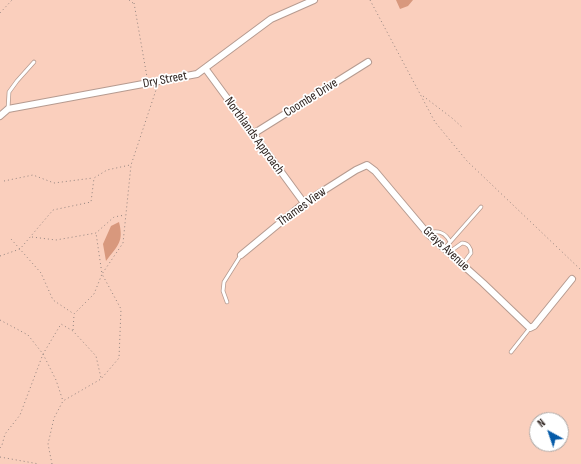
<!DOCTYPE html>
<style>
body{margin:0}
#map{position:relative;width:581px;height:464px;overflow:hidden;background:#fdebe4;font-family:"Sofia Sans Condensed",sans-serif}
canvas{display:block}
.north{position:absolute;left:529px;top:412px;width:40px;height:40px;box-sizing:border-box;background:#fff;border:1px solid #aba7a5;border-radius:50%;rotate:320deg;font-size:11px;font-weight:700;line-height:16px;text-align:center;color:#2d221e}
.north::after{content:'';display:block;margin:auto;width:14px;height:18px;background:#055aa8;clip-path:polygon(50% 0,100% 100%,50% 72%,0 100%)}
</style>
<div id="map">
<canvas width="581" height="464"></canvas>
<div class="north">N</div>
</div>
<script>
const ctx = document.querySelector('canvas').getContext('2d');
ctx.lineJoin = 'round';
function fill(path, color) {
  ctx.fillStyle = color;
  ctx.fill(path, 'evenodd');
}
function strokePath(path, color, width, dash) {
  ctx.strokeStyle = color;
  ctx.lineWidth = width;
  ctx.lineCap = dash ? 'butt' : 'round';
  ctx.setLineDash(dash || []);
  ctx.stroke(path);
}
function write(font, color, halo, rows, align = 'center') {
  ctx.font = font + ' "Sofia Sans Condensed",sans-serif';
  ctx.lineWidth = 3.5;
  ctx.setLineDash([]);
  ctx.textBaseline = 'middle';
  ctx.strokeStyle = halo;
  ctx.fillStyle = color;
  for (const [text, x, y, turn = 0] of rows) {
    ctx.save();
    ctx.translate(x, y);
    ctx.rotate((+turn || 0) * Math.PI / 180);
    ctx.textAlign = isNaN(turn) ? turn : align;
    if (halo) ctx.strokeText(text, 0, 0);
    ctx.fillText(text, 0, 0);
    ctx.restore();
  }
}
const green = new Path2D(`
 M0 0H581V464H0ZM537 420H561V444H537Z`);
const water = new Path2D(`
 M396 0H413L408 6 400 9Z
 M119 222C124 242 118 245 106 261L103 244 111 226Z`);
const path = new Path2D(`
 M129 0 133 3
 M370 0 435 122 467 161 581 270
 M134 3 147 77
 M0 13 12 0
 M423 96 452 118 463 128
 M4 181 33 175 54 183 93 178
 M32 237 56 240 96 233 114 217 125 215
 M11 239 41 273 53 300 74 314 94 294 102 274 96 233
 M0 256 20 249 53 210 91 202 94 178 107 170 130 165
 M0 320 28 335 43 354 56 380 63 401
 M73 330 74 315
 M0 448 2 445 5 434 20 415 43 354 61 324 73 331 96 356 101 378
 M0 457 39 464
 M52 464 48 444 54 418 63 401 101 379 119 358 121 309 102 274 123 243 131 165 157 87`);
const lane = new Path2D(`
 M8 109 9 92 17 81 34 62
 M429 233C438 230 446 233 450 242
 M444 249 481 207
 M448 253 462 243C468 243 471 248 471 253L462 265
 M227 302 223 291 224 282 241 255
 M511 352 530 328`);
const street = new Path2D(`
 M205 68 304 203
 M0 116 8 109 197 74 271 19 314 0
 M253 134 368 62
 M241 255 304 203 356 170 367 165 375 171 428 234 483 283 530 328 534 326 572 279`);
const streetNames = [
 ["Dry Street",165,80,-11],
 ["Coombe Drive",311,98,-32],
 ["Northlands Approach",254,136,54],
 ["Thames View",302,207,-36],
 ["Grays Avenue",446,249,43]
];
fill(green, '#facfbd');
fill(water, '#d8987d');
strokePath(lane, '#b69b90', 4.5);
strokePath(street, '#b69b90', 8);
strokePath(path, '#948580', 1, [1, 3]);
strokePath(lane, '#fff', 3);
strokePath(street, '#fff', 6);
write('13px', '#2d221e', '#fff', streetNames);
</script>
